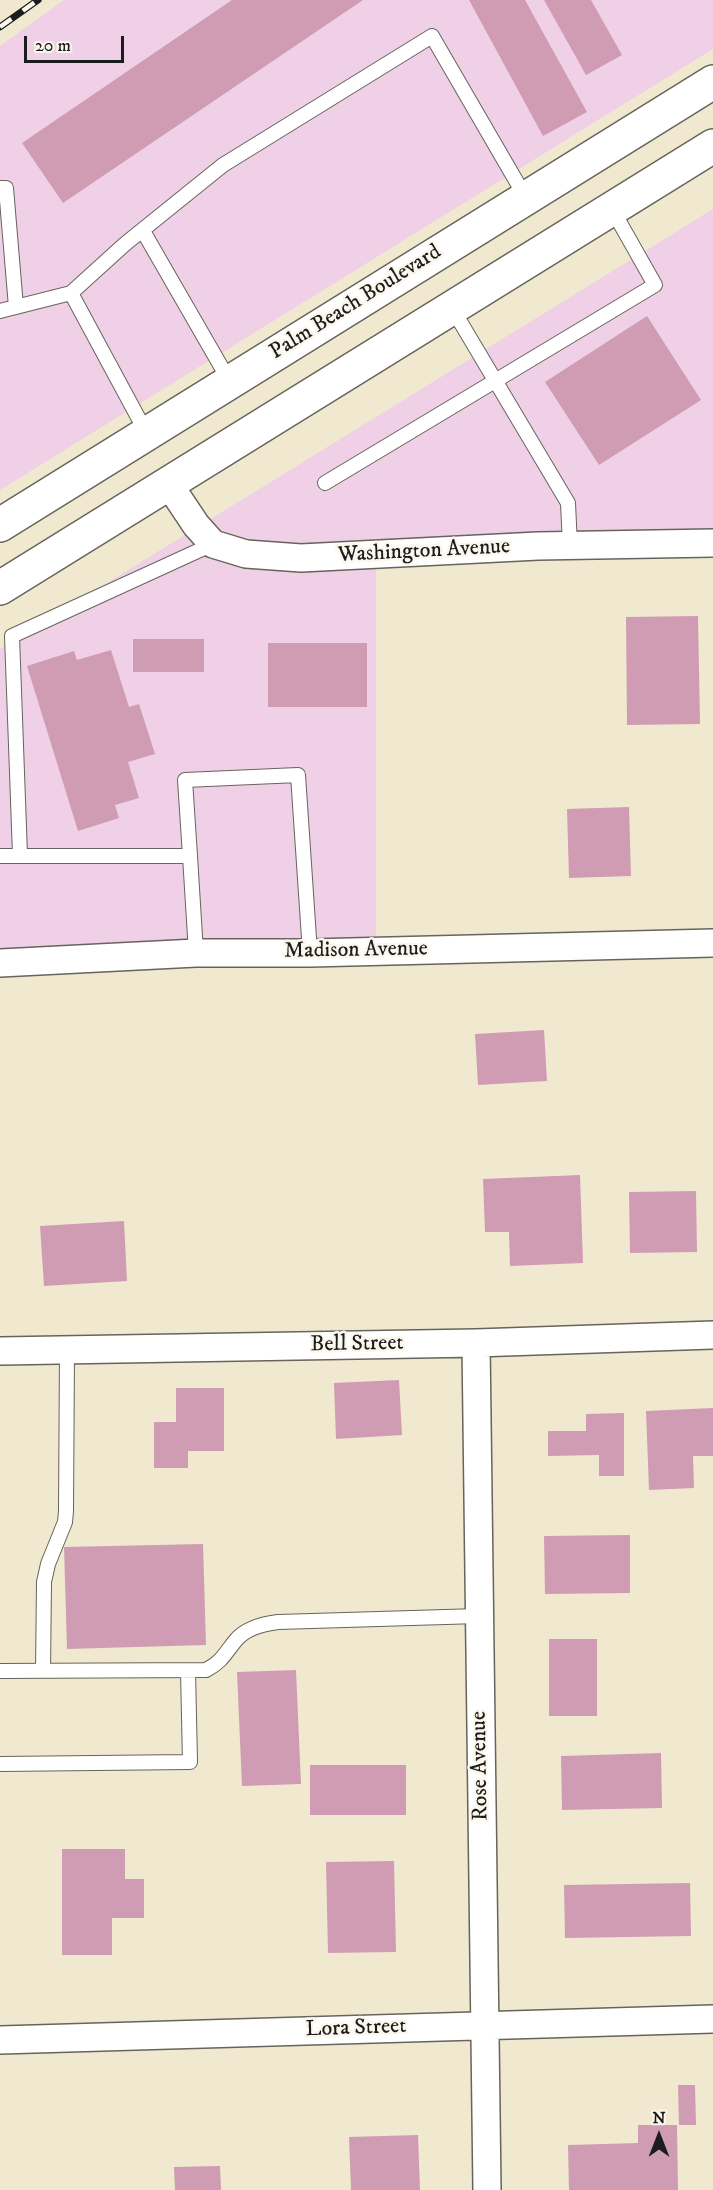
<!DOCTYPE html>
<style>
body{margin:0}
#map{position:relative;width:713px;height:2190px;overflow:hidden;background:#f0e9cf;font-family:"IM FELL DW Pica",serif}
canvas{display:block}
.north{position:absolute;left:629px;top:2106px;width:60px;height:60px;-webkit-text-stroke:4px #fbf7ec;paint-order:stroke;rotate:0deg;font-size:16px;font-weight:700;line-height:24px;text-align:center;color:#1c1c1c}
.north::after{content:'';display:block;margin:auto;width:21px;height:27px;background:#1c1c1c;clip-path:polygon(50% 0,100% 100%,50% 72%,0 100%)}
.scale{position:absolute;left:24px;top:36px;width:100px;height:27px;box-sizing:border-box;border:3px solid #1c1c1c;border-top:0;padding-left:8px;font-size:18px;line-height:21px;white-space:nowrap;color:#1c1c1c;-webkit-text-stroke:4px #fbf7ec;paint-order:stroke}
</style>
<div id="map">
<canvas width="713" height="2190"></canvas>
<div class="north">N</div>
<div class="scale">20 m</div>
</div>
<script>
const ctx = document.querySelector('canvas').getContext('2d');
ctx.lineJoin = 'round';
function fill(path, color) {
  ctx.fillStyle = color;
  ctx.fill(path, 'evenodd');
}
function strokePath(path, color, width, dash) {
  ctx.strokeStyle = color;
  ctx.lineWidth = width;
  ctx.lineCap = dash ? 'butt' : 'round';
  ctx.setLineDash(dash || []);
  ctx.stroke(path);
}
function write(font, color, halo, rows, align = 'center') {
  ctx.font = font + ' "IM FELL DW Pica",serif';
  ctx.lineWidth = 5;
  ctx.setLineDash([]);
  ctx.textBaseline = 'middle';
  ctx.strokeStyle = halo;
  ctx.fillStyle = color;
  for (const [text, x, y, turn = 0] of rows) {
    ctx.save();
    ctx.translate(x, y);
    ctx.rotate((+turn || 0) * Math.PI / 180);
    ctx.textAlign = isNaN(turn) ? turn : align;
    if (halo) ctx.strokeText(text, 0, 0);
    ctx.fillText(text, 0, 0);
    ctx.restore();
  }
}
const built = new Path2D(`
 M64 0H713V49L0 490V46Z
 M713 209V548L376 550V953L0 959V649Z`);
const building = new Path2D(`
 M232 0H363L63 203 22 143Z
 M469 0H525L587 112 543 136Z
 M544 0H591L622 55 586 75Z
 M647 316 701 400 599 465 545 382Z
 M698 616 700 724 627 725 626 617Z
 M133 639H204V672H133Z
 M268 643H367V707H268Z
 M111 650 129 707 139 704 155 754 128 762 139 798 115 805 119 818 78 831 27 666 74 651 77 660Z
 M629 807 631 876 569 878 567 809Z
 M544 1030 547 1081 478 1085 475 1034Z
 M580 1175 583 1263 510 1266 509 1232H485L483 1179Z
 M696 1191 697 1252 630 1253 629 1192Z
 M124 1221 127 1281 44 1286 40 1226Z
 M399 1380 402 1435 336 1439 334 1383Z
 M176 1388H224V1451H188V1468H154V1422H176Z
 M713 1408V1456H693L694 1488 649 1490 646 1411Z
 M624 1413V1476H599V1455L548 1456V1431H586V1414Z
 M630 1535V1593L545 1594 544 1536Z
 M203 1544 206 1645 67 1649 64 1547Z
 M549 1639H597V1716H549Z
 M296 1670 301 1784 242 1786 237 1672Z
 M661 1753 662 1808 562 1810 561 1756Z
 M310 1765H406V1815H310Z
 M62 1849H125V1879H144V1918H112V1955H62Z
 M394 1861 396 1952 328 1953 326 1862Z
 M690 1883 691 1936 565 1938 564 1885Z
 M678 2085H695L696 2125H679Z
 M638 2125H677L678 2190H569L568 2145 638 2143Z
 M418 2135 420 2190H351L349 2137Z
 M220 2166 221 2190H175L174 2167Z`);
const lane = new Path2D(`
 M0 188H6L16 307
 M143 231 230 382
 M71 293 125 244 223 165 432 36 526 198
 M452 308 568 503 570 546
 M0 311 71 293 147 434
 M325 483 655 285 612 209
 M20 855 12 636 213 544
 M0 856H190L196 953
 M190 856 185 780 298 775 310 953
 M0 1671 206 1670C222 1662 225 1653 236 1640 246 1628 262 1624 278 1622L479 1616
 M43 1671 44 1582 48 1564 65 1522 66 1511 67 1350
 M0 1764 190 1762 188 1671`);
const street = new Path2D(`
 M168 483 196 525 213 544 246 554 301 558 538 546 713 543
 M0 963 196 953H310L713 943
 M476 1343 487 2190
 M0 1351 476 1343 713 1335
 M0 2040 713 2019`);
const primary = new Path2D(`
 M0 525 713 82
 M0 588 713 146`);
const rail = new Path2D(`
 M0 27 38 0`);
const streetNames = [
 ["Palm Beach Boulevard",356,303,-32],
 ["Washington Avenue",424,552,-3],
 ["Madison Avenue",356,951,-1],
 ["Bell Street",357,1345,-1],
 ["Rose Avenue",481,1766,-91],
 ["Lora Street",356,2029,-2]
];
fill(built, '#efd0e6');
fill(building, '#d09cb4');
strokePath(lane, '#66645b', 16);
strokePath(street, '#66645b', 30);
strokePath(primary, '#66645b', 36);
strokePath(lane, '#fff', 14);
strokePath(street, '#fff', 27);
strokePath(primary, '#fff', 33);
strokePath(rail, '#1c1c1c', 7);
strokePath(rail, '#fbf7ec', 4.5, [14]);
write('22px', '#1c1c1c', '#fbf7ec', streetNames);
</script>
